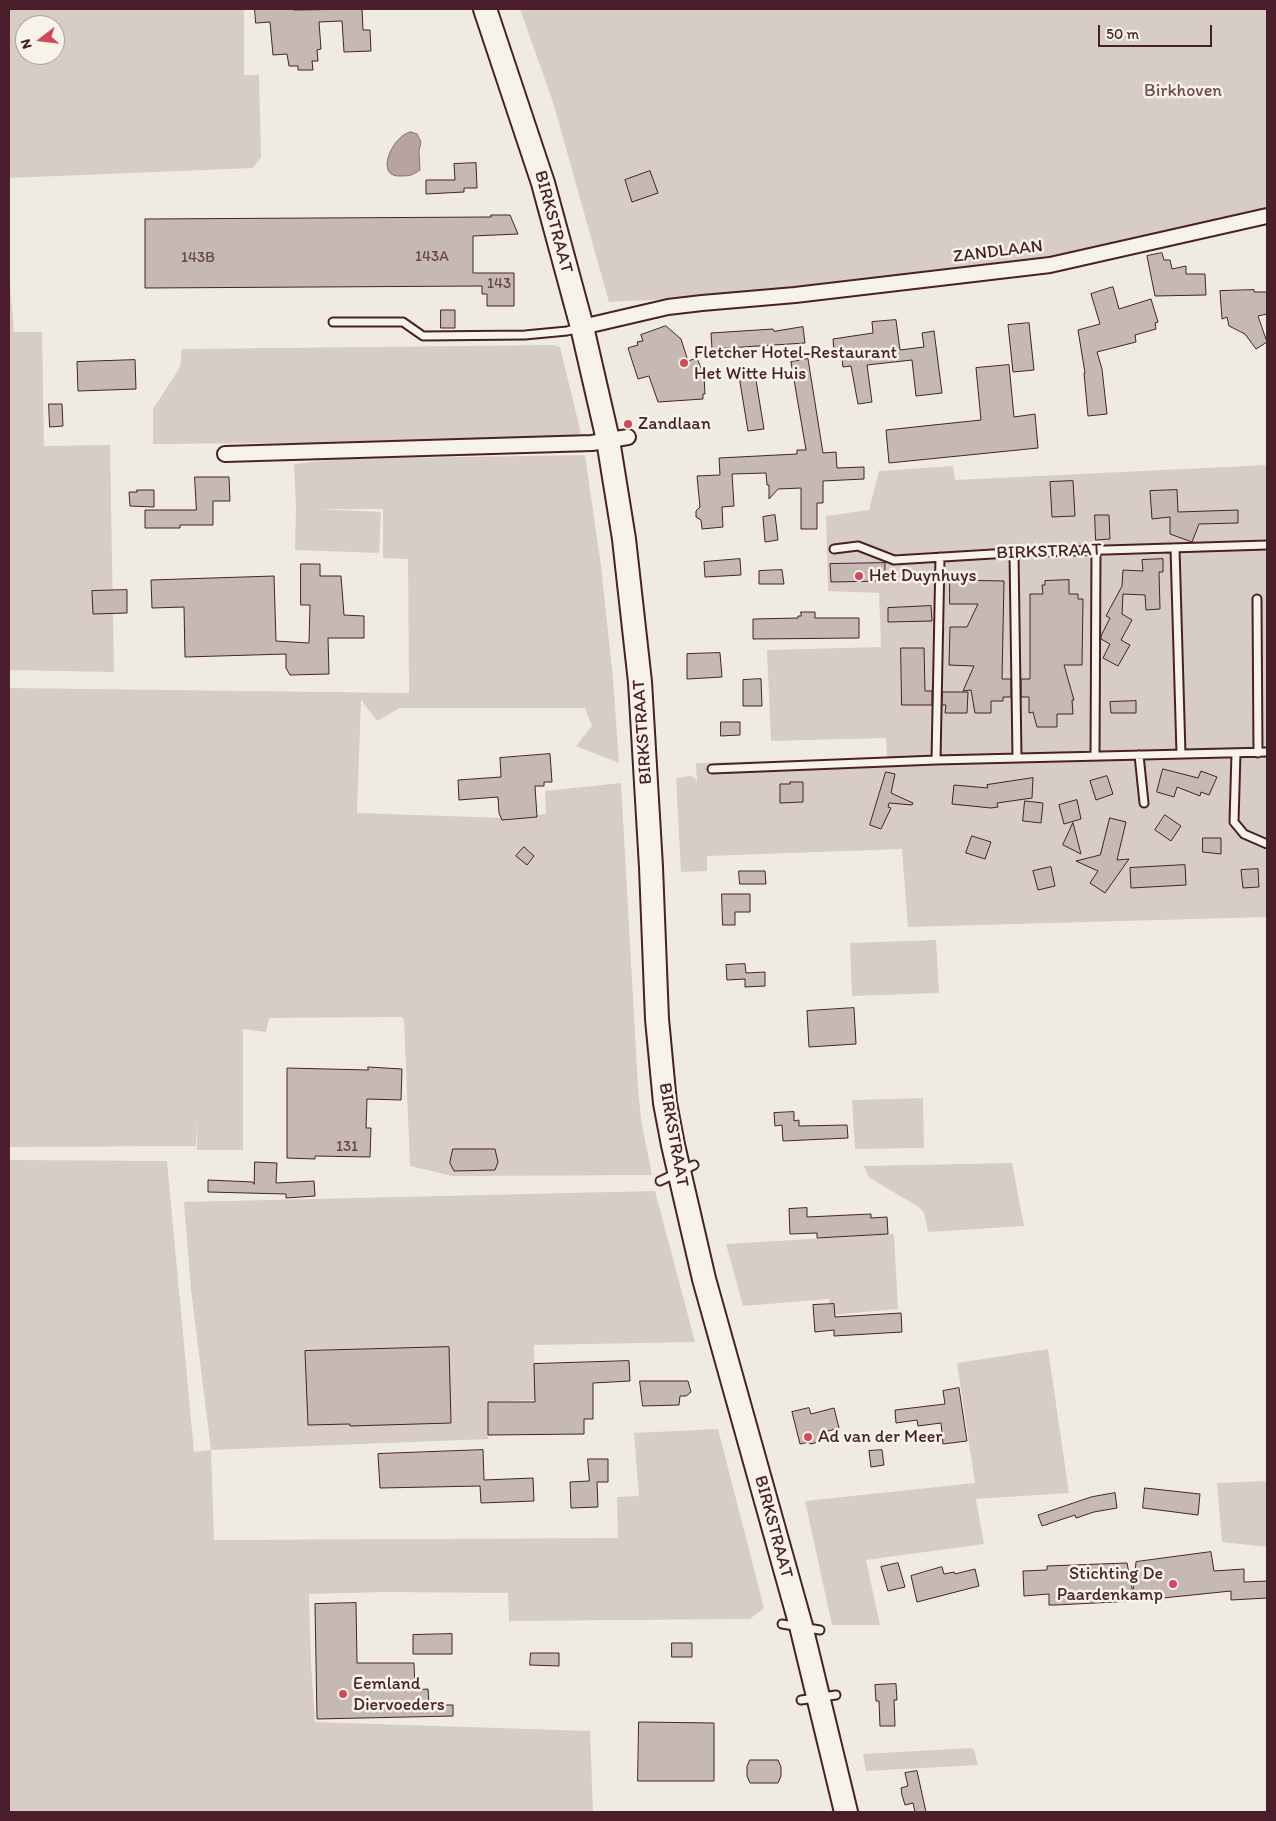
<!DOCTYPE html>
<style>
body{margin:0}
#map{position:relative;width:1276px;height:1821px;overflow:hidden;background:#f0ebe0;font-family:Itim,sans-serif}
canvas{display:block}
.frame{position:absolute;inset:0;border:10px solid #4a1f2b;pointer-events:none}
.north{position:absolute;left:15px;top:15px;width:50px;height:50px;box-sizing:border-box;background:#f7f3e8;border:1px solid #b29e9c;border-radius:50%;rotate:254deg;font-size:14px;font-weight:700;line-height:20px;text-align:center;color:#4a1f2b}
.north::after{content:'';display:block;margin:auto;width:18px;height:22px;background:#d1495b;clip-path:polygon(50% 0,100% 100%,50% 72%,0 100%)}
.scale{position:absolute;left:1098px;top:25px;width:114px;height:22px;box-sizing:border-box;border:2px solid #4a1f2b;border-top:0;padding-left:6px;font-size:15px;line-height:18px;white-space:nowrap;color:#4a1f2b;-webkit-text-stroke:4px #f7f3e8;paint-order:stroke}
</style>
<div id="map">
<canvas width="1276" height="1821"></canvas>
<div class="frame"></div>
<div class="north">N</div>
<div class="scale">50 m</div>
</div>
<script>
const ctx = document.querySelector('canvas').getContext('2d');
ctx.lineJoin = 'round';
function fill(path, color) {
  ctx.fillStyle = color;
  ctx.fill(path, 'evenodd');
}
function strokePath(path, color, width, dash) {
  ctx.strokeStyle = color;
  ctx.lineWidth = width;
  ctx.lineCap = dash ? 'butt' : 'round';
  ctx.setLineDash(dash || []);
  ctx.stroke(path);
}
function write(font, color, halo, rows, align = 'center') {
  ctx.font = font + ' Itim,sans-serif';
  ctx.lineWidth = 5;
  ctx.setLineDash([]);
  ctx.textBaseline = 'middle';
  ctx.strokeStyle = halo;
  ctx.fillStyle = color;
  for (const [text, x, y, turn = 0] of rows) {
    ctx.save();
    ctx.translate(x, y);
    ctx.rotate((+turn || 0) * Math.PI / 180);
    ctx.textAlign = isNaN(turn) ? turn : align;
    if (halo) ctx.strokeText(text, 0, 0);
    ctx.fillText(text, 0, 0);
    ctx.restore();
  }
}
const green = new Path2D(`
 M9 9H244V75H259L261 157 253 168 9 178ZM25 25H55V55H25Z
 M520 9H1267V209L1187 226 991 281 959 285 609 302 553 102Z
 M9 274 14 332H42L44 446 110 445 114 672 9 670Z
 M555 345 560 347 580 429 581 437 421 442 153 444V409L180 367 182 349Z
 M585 455 601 566 613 678 619 763 576 746 592 726 585 708H400L377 721 361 700 357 813 505 818 546 814 545 791 621 783 638 1087 641 1120 652 1175 452 1176 410 1166 404 1020 402 1017 269 1018 266 1032 243 1029V1150H197V1119L196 1146 9 1147V688L409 693 408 559 383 558V509H317L381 512 379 553 295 550 296 508 294 464 340 459Z
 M1267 465V917L908 927 902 849 707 856V871L681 872 676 778 690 776 695 778 697 782 696 763 887 758 886 738 771 741 767 650 881 647 879 593 828 591 826 516 869 510 879 471 953 466 955 480Z
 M936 940 939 993 852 996 850 943Z
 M923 1098 924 1148 855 1149 852 1100Z
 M9 1160 167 1161 194 1452 211 1450 191 1289 184 1202 655 1191 695 1342 534 1345 536 1400 488 1402V1439L211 1450 214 1540 618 1538 617 1497 639 1496 634 1433 718 1429 764 1608 750 1619 509 1621 508 1593 387 1592 309 1594 311 1663 315 1722 590 1731 593 1812H9Z
 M1012 1163 1024 1226 928 1232 924 1213 919 1207 873 1180 868 1176 864 1166Z
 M894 1234 898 1309 831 1315 829 1299 743 1306 726 1244Z
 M1048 1349 1069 1493 976 1499 984 1544 866 1560 880 1625H832L805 1501 975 1483 957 1363Z
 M1267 1481V1547L1222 1542 1217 1483Z
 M970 1748 974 1749 978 1765 866 1771 863 1754Z`);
const water = new Path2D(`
 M411 132 417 134 421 142 419 151 420 170C413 175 410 176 401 176 373 178 393 134 411 132Z`);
const building = new Path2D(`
 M255 9H294V10L362 9 363 30H370L371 51 344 52 342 21 319 22 321 49 317 50 318 61H312L313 70H298V66H289L287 54 273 55 270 22 256 23Z
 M476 163 477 188H464V192L426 194V180H455L454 164Z
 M650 171 658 193 632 202 625 180Z
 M491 215H510L518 234 473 236V273H514V306H487V294H482V286L145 288V219L491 217Z
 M1162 253 1164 260H1170L1172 269 1186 266V274H1205L1206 295 1155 296 1147 256Z
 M1113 287 1119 309 1151 299 1158 322 1155 323 1156 329 1135 335 1136 342 1097 352 1102 369 1107 414 1088 416 1084 373H1085L1078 330 1100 324 1091 294Z
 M1254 290V292H1267V314L1258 316 1267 342 1256 349 1245 334 1229 326 1227 317 1222 319 1220 291Z
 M441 310H455V328H441Z
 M896 320 900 350 924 347 922 333 934 331 942 393 916 396 912 360 867 365 872 402 858 404 851 366 843 367 841 350 834 351 833 339 873 333 872 322Z
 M1029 323 1034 370 1013 372 1008 325Z
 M666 326 681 339 688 361 697 358 704 376 705 394H703V399L658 402 649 376 638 379 628 348 638 345 637 342 643 341 641 335Z
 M803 327 805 343 712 349 711 333 773 329 774 331Z
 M808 359 823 453 836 452 837 468 864 467V479L823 481V503H817V529H801V488L778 489 769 499V485H767L766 473 732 474 734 506 722 507 723 527 702 529 701 520 696 517V511L700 507 697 476 720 475 719 458 797 454V450H806L791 362Z
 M135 360 136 389 78 391 77 362Z
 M1009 365 1014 417 1035 414 1038 448 889 463 886 430 981 420 976 368Z
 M754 368 764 429 748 431 738 370Z
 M49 404H62L63 426 50 427Z
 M195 477H229L230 501H213V525H180V528H145V510H196Z
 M1073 481 1075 516 1052 517 1050 482Z
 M137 490H154V507L130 506 129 492H137Z
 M1177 490 1178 512 1238 510V523L1199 524 1192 542 1170 534V517L1152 519 1150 491Z
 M775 515 778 540 765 542 763 517Z
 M1095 515H1109L1110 539 1096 540Z
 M740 559 741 575 705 577 704 562Z
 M1163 559V572H1159L1160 609 1146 610 1145 595 1123 594 1122 614 1132 620 1121 640 1130 645 1118 666 1103 658 1110 644 1101 639V636L1110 618 1106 616 1122 586 1123 570 1143 571 1142 560Z
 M885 563V581L831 582 830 564Z
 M301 564H320V576H341L344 615 364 616V638H328L329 674 290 675 286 668V654L185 657 184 607 152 608 151 580 274 576 276 641 309 643 310 605H301Z
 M782 570 784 584H759V571Z
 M950 580 1004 581 1002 679H1011V697H1003V701H991V713H975L971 690 963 691 974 666 949 665 950 627H967L978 604H950Z
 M1069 580V594H1078V599H1083L1082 665H1064L1074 700H1072L1073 714H1057V727H1037L1033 712 1029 713V697H1021V679H1030V594H1043L1042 585H1045V581Z
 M127 590V613L93 614 92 591Z
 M931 606 932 621 888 622V608Z
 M801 612H815V618H859V638L753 639V619L798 618V616H801Z
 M901 648H924L925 691H932V705H902Z
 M720 653 722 677 687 679V654Z
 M761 679 762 706H743V680Z
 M943 692H968L967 713H945L946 705H942Z
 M1136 701V713H1111L1110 702Z
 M721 722H740V735L721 736Z
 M550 754 552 782H544V786H535L537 817 502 820 499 813 498 797 459 800 458 780 501 777 500 758Z
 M1163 769 1198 778 1201 771 1217 777 1209 795 1201 792 1200 796 1177 787 1174 797 1157 792Z
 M886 772 895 774 891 793 913 803 912 805 889 803 888 807 891 808 881 829 870 825Z
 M1107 776 1113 794 1096 800 1090 781Z
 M1033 778 1032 798 997 803 998 807 991 808 952 804 954 785 988 788 987 785Z
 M790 782H803V802L780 803V784H790Z
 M1077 800 1081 819 1064 824 1059 805Z
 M1025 801 1043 803 1041 823 1023 821Z
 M1165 815 1181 826 1171 841 1155 830Z
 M1110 818 1126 822 1117 860 1129 859 1105 893 1090 883 1098 871 1076 861 1100 855Z
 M1073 823 1081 854 1063 845Z
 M972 836 991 842 985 859 966 853Z
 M1203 838H1221V854L1203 852Z
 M524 847 534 856 527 865 516 856Z
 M1185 865 1186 885 1131 888 1130 868Z
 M1051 867 1055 886 1038 890 1033 871Z
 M1258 869 1259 887 1243 888 1241 870Z
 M739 871H765L766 884H740Z
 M722 894H750V912H735V925H723Z
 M745 964 746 973 765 972V986L745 987V979L727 980 726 965Z
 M854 1008 856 1044 809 1047 807 1011Z
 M368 1067 402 1069 401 1100 367 1099 366 1128H371L370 1157 315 1156V1159L287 1158V1068L368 1070Z
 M794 1112V1121L799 1120V1126L847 1125 848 1138 783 1141 782 1125 775 1126 774 1113Z
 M453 1149H495L498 1162 495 1170 454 1171 450 1163Z
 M255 1162 277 1163 276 1183 314 1181 315 1196 286 1198V1194L208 1192V1180L253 1182 254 1184Z
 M807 1208V1217L871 1214V1218L887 1217 888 1234 817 1238V1233L790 1234 789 1209Z
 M834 1304 835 1317 901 1313 902 1332 834 1336V1330L815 1332 813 1305Z
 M449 1347 451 1423 350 1426V1424L308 1425 305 1351Z
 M629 1361 630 1381 593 1383V1419H584V1434L488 1435V1402H535L534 1364Z
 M640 1381H688L691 1392 686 1396H680L679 1405 643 1406Z
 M959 1388 967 1441 943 1444 941 1423 918 1426 917 1420 896 1423 895 1410 945 1404 943 1391Z
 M809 1408 811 1414 834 1408 839 1428 821 1433 823 1441 810 1444 809 1442 800 1444 792 1412Z
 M483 1450 484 1480 533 1478 534 1501 481 1503 480 1486 380 1488 378 1454Z
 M882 1450 884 1465 871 1467 869 1451Z
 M588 1459H608V1482H597L598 1507 571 1508 570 1482 589 1481Z
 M1145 1488 1200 1494 1198 1515 1143 1508Z
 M1115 1493 1117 1508 1094 1512 1076 1518 1075 1515 1042 1526 1038 1515 1091 1497Z
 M1211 1552 1214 1571 1244 1569V1582L1267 1581V1598L1231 1600V1591L1134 1601 1056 1605H1049V1594L1024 1596 1023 1571 1047 1570V1566L1127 1563 1133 1593 1136 1562Z
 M898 1563 905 1587 888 1591 881 1567Z
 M942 1567 944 1574 954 1572 955 1574 975 1569 979 1586 917 1602 911 1576Z
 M356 1603 357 1663H414L415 1690 428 1689 429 1705H453V1716L317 1719 315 1604Z
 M452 1634V1654H413V1635Z
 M672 1643H692V1657H672Z
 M531 1653H559V1666L530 1665Z
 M896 1684 897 1700H894L895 1726H880L879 1701H876L875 1685Z
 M639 1722 714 1723V1781H638Z
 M750 1760H778L781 1767V1776L778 1783H750L747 1776V1767Z
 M917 1771 926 1812H915L913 1803 905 1805 902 1795 901 1788 908 1786 905 1773Z`);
const lane = new Path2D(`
 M333 322H403L423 336 525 335 567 331 579 328
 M1175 548 1181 754
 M834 549 858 546 894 560 1009 553 1267 545
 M1014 553 1017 758
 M1257 599 1258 753
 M1236 753 1234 822 1244 834 1267 844
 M1139 755 1144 803
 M1095 756 1096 551
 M936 760 940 557
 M712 769 936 760 1267 752
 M660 1181 694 1165
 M782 1624 820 1630
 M801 1700 836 1695`);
const street = new Path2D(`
 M582 327 668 307 702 303 795 295 1050 265 1267 216
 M225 454 592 443 628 437`);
const primary = new Path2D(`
 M485 9 543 183 582 327 608 440 624 539 640 682 651 867 657 1019 665 1103 673 1145 704 1279 801 1626 846 1812`);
const markers = [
 [684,363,5,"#d1495b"],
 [628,424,5,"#d1495b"],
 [859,576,5,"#d1495b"],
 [808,1437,5,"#d1495b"],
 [1173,1584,5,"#d1495b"],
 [343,1694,5,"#d1495b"]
];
const numberNames = [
 ["143A",432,257],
 ["143B",198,258],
 ["143",499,284],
 ["131",347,1147]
];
const parkNames = [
 ["Birkhoven",1183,91]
];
const streetNames = [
 ["BIRKSTRAAT",553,222,75],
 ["ZANDLAAN",998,252,-7],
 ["BIRKSTRAAT",1049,552,-2],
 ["BIRKSTRAAT",643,732,-94],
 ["BIRKSTRAAT",673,1135,80],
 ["BIRKSTRAAT",773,1527,75]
];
const poiNames = [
 ["Fletcher Hotel-Restaurant",694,353],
 ["Het Witte Huis",694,374],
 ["Zandlaan",638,424],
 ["Het Duynhuys",869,576],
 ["Ad van der Meer",818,1437],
 ["Stichting De",1163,1574,"right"],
 ["Paardenkamp",1163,1595,"right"],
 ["Eemland",353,1684],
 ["Diervoeders",353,1705]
];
fill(green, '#d8cdc6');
fill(water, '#b7a4a2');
strokePath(water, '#8b6f72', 1);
fill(building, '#c6b8b3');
strokePath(building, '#4a1f2b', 1);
strokePath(lane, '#4a1f2b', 11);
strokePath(street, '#4a1f2b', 18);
strokePath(primary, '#4a1f2b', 26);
strokePath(lane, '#f7f3e8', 7);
strokePath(street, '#f7f3e8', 14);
strokePath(primary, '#f7f3e8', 22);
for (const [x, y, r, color] of markers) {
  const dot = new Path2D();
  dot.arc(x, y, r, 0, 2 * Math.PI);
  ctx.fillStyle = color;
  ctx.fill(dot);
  strokePath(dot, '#f7f3e8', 2);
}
write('15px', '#69454d', null, numberNames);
write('18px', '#6e4a52', '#f7f3e8', parkNames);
write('18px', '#4a1f2b', '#f7f3e8', streetNames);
write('18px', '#4a1f2b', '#f7f3e8', poiNames, 'left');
</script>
